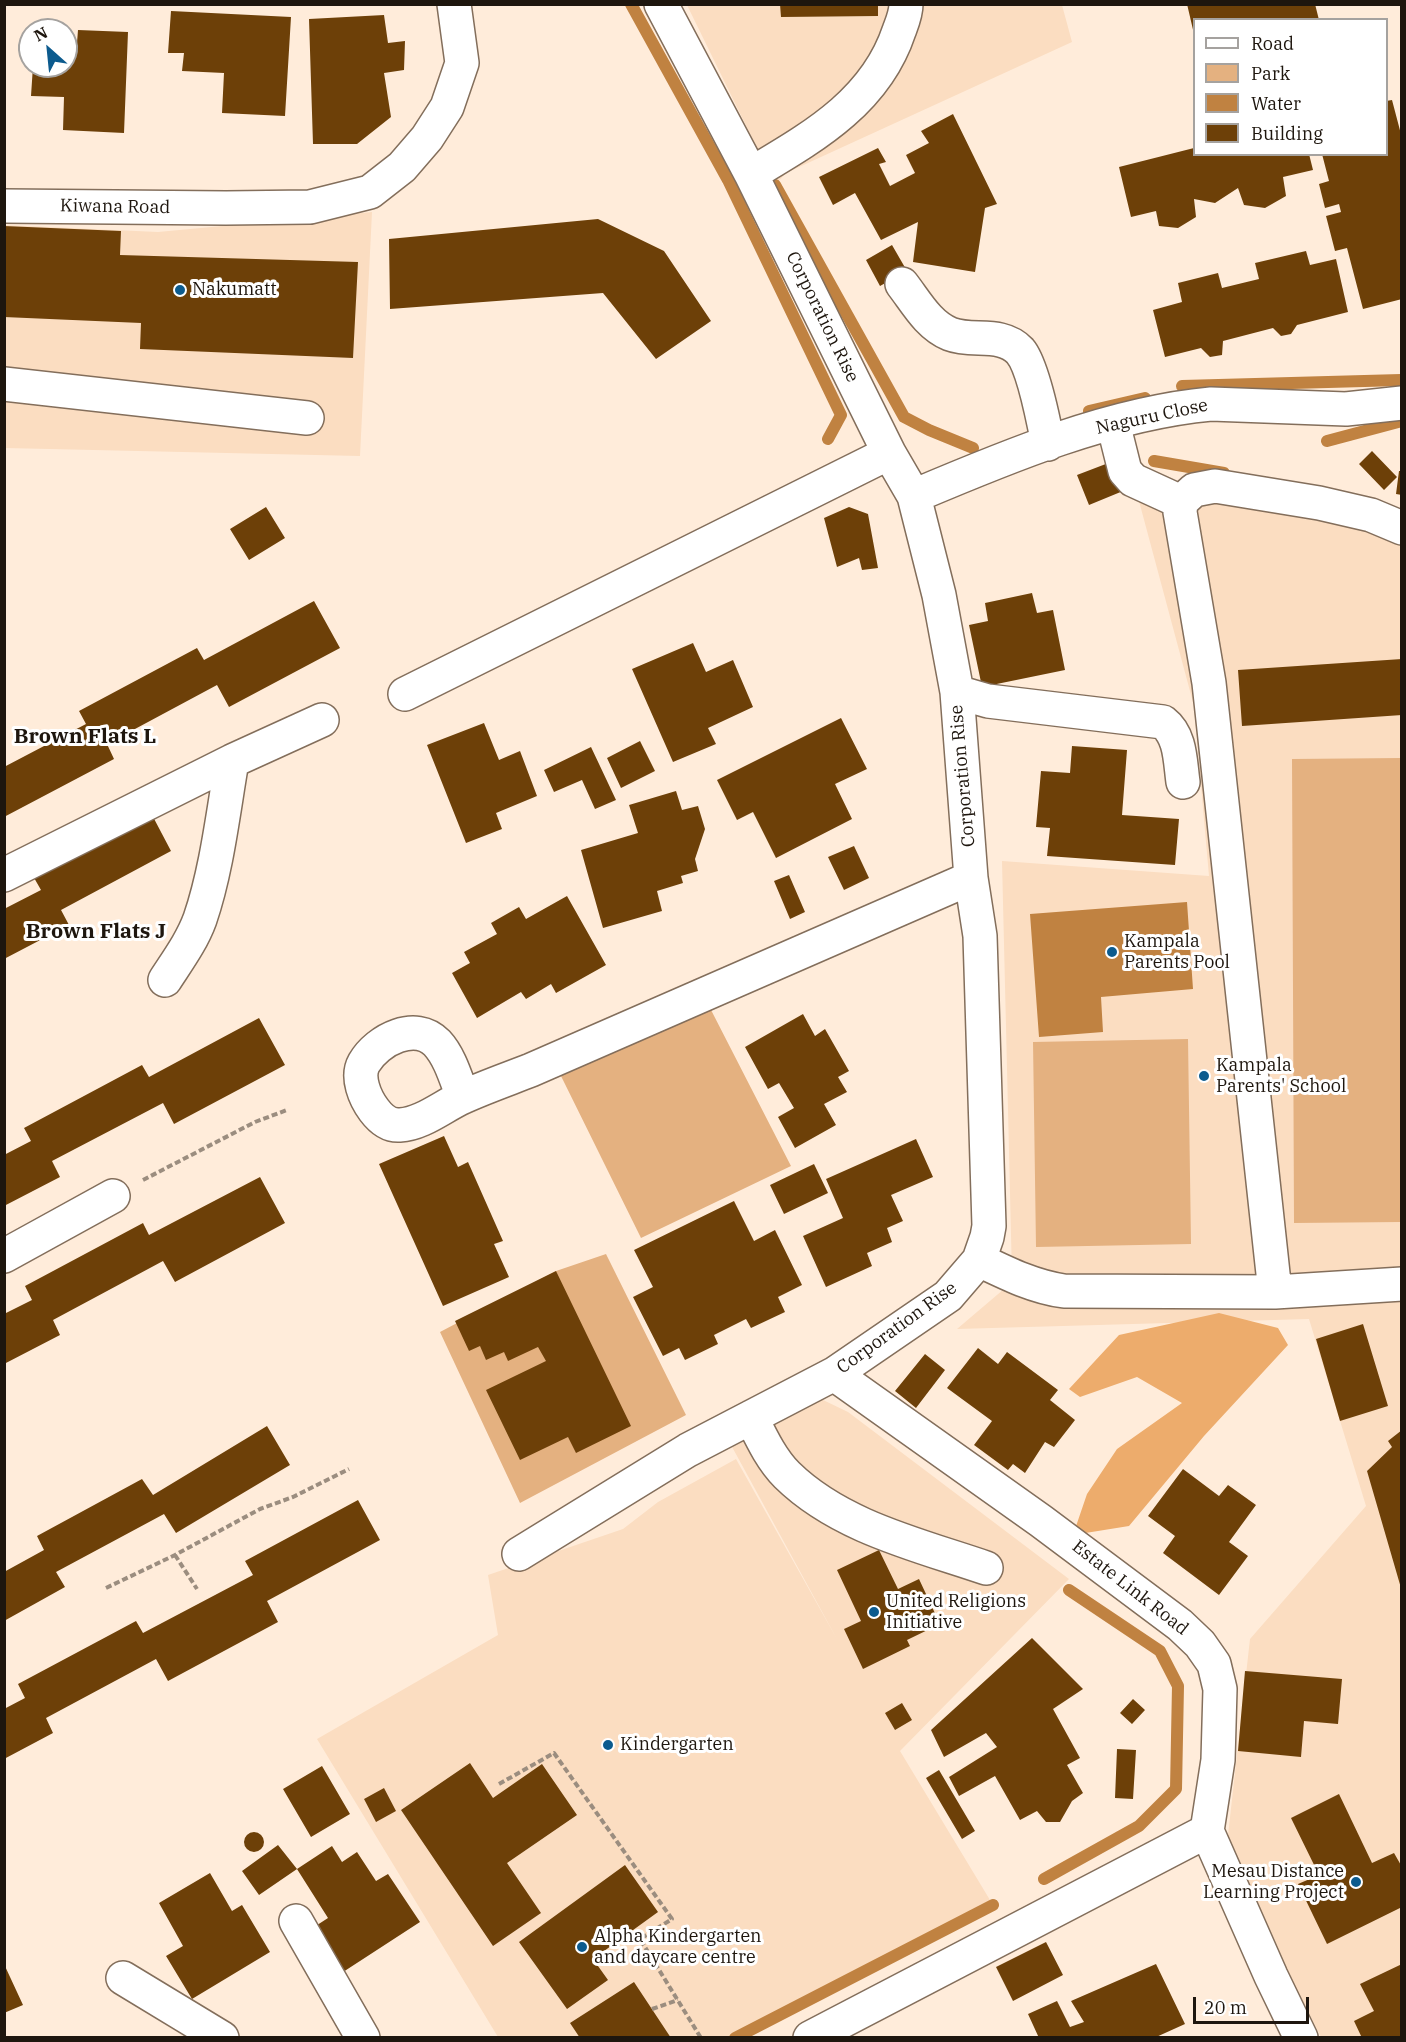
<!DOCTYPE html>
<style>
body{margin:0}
#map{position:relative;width:1406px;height:2042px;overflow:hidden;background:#ffecda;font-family:"IBM Plex Serif",serif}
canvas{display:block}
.frame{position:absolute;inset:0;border:6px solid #1e160e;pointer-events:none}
.legend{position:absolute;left:1193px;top:18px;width:195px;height:138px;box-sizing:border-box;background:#fff;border:2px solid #a5a29f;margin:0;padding:8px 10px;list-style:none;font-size:18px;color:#1e160e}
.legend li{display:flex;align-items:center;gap:12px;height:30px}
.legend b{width:30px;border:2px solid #a5a29f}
.north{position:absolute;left:18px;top:18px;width:60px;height:60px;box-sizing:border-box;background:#fff;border:2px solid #a5a29f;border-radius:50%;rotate:333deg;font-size:16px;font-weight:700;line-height:24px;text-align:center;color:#1e160e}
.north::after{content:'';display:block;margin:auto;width:21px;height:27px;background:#0c5b8e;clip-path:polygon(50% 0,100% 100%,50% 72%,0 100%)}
.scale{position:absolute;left:1193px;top:1997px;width:116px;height:27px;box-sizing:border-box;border:3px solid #1e160e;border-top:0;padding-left:8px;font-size:18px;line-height:21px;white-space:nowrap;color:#1e160e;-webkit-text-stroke:4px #fff;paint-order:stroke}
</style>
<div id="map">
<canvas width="1406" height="2042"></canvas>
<div class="frame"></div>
<ul class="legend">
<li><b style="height:8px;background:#fff"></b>Road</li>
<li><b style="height:16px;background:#e4b180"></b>Park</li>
<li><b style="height:16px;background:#c08241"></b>Water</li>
<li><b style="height:16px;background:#6d4008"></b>Building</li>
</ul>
<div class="north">N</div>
<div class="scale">20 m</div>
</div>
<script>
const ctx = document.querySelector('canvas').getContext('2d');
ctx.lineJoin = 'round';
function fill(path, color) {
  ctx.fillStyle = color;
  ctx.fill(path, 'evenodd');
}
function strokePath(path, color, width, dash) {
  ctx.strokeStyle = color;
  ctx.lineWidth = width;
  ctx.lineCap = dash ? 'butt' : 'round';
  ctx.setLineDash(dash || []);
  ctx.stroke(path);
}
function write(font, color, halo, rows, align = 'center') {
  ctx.font = font + ' "IBM Plex Serif",serif';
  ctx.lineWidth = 6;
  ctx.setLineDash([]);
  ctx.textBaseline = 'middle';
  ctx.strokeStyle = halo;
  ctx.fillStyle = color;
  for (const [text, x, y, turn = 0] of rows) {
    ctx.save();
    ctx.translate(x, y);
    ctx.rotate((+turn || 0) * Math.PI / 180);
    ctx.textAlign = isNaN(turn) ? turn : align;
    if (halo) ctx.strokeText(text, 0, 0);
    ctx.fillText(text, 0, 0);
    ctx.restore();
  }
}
const built = new Path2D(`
 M687 5H1062L1072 42 786 173 775 185Z
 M372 212 360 456 5 448 4 225 158 232Z
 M1132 475 1401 524V2037H1321L1226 1853 1250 1639 1366 1506 1309 1319 957 1329 1004 1289 1012 1276 1002 861 1209 876 1194 706Z
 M821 1399 848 1412 1069 1579 900 1751 993 1905 731 2037H498L317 1739 498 1635 488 1575 623 1529 658 1502 736 1459 838 1641 731 1445Z`);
const green = new Path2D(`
 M1401 758V1222L1294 1223 1292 759Z
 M710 1008 791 1166 641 1238 561 1076Z
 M1188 1039 1191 1244 1036 1247 1033 1042Z
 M606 1254 686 1415 520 1503 440 1332 556 1271Z`);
const forest = new Path2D(`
 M1219 1313 1278 1328 1288 1345 1204 1436 1129 1526 1073 1535 1087 1494 1117 1449 1182 1403 1137 1377 1080 1397 1069 1389 1119 1335Z`);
const water = new Path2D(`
 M1187 902 1193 989 1101 997 1103 1032 1039 1037 1030 914Z`);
const stream = new Path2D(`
 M631 4 728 180 841 415 828 439
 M775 185 904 417 929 430 973 448
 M1182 386 1401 380
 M1089 411 1145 398
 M1327 441 1402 421
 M1154 461 1224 473
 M1044 1879 1139 1826 1176 1789 1178 1686 1160 1651 1069 1590
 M735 2038 993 1905`);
const building = new Path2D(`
 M780 4H878V16L781 17Z
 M1187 4H1315L1319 20H1194V34Z
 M171 11 291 17 285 116 222 113 224 73 182 71 184 53H168Z
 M384 15 388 43 405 41 404 70 384 73 391 117 357 144H313L309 19Z
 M78 30 128 32 124 133 63 130 64 97 31 96 33 66H66V43H77Z
 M1392 100 1402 138V299L1363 309 1347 248 1335 251 1326 216 1341 212 1339 204 1325 208 1319 184 1329 181 1322 154H1386V101Z
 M953 114 997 204 985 208 975 272 913 262 918 222 881 240 855 193 833 205 819 177 878 148 886 162 879 164 890 186 915 173 906 155 929 143 921 131Z
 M1194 148V154H1309L1313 170 1283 177 1286 196 1265 208 1244 205 1238 188 1215 203 1194 199 1196 217 1178 228 1159 226 1156 211 1131 217 1119 167Z
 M598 219 664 251 711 321 656 359 603 293 390 309 389 239Z
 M4 226 121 231 120 255 358 262 353 358 140 349 141 323 4 317Z
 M892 245 907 271 880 286 866 260Z
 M1306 251 1310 265 1336 259 1348 312 1297 325 1291 334 1281 336 1273 328 1223 341 1222 355 1210 357 1201 348 1165 357 1153 310 1182 302 1178 283 1218 273 1222 288 1259 279 1255 263Z
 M1372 451 1397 477 1384 490 1359 464Z
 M1111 462 1123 491 1089 505 1077 475Z
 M1399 471H1402V495L1396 494Z
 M266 507 285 538 249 560 230 529Z
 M849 507 868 514 878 568 862 570 859 558 837 567 824 518Z
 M1032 593 1037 613 1053 610 1065 670 982 687 969 625 988 621 985 603Z
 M314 601 340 648 229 707 217 685 107 744 114 759 4 817V767L86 724 79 711 197 648 204 660Z
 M693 643 706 672 733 660 753 707 708 728 716 744 673 762 632 669Z
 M1402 659V715L1242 726 1238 670Z
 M841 718 867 769 835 784 852 819 776 858 753 812 737 820 717 780Z
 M484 723 499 760 520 751 537 796 496 813 502 829 466 843 427 745Z
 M640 741 655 771 621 788 607 758Z
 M1072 746 1127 750 1122 815 1179 819 1175 865 1047 856 1050 828 1036 827 1041 771 1070 773Z
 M591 747 616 800 595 809 582 780 554 792 544 770Z
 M676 791 682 810 698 806 705 829 695 859 698 871 681 876 683 883 657 891 662 911 603 928 581 850 638 833 629 805Z
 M151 813 171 851 61 910 69 925 4 959V909L41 890 33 876Z
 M854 846 869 878 844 890 828 857Z
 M789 875 805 912 790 919 774 881Z
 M567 896 606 965 556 993 551 984 526 999 521 992 477 1018 452 973 470 963 464 952 497 934 491 923 519 907 526 919Z
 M803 1014 815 1036 825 1029 849 1071 838 1077 847 1092 824 1104 836 1125 795 1148 778 1117 794 1108 779 1083 768 1089 745 1047Z
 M259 1018 285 1065 174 1124 163 1103 52 1161 60 1177 4 1206V1155L31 1141 24 1128 142 1065 149 1077Z
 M444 1136 458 1167 468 1162 503 1241 494 1244 509 1277 443 1306 379 1164Z
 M916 1139 933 1177 891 1195 903 1221 887 1228 892 1242 867 1253 872 1266 826 1287 803 1236 843 1218 826 1179Z
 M814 1164 828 1193 784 1214 770 1185Z
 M260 1177 285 1223 175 1282 163 1261 53 1320 60 1335 4 1364V1314L32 1300 25 1286 143 1223 149 1235Z
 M734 1201 754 1241 775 1230 802 1285 778 1297 785 1312 751 1328 746 1319 714 1335 718 1344 685 1360 679 1348 663 1356 633 1297 653 1287 634 1250Z
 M556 1271 631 1426 576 1453 568 1437 520 1460 486 1390 546 1361 538 1347 508 1361 504 1352 486 1360 480 1346 469 1351 455 1321Z
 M1363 1324 1388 1406 1340 1421 1316 1339Z
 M978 1348 998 1364 1007 1352 1058 1390 1050 1400 1075 1420 1054 1447 1045 1442 1025 1473 1013 1464 1008 1470 974 1445 992 1421 947 1388Z
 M925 1354 945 1370 916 1408 895 1391Z
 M267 1426 290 1465 176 1533 164 1514 56 1572 65 1587 4 1621V1572L44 1550 37 1536 142 1479 153 1495Z
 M1402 1430V1588H1401L1367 1471 1392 1447 1388 1441Z
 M1183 1469 1219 1496 1228 1485 1256 1505 1229 1542 1248 1556 1219 1595 1163 1553 1175 1536 1148 1516Z
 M358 1500 380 1540 267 1601 278 1622 168 1681 156 1659 46 1718 53 1733 4 1759V1709L25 1698 18 1684 136 1621 143 1633 253 1575 245 1561Z
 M879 1550 898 1589 919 1579 940 1624 907 1640 910 1646 863 1669 844 1629 861 1621 837 1570Z
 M1032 1638 1083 1689 1053 1709 1080 1758 1067 1765 1083 1793 1072 1801 1060 1822H1046L1037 1811 1020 1820 995 1776 959 1796 949 1777 997 1747 986 1733 944 1757 931 1730Z
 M1245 1671 1342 1679 1338 1724 1304 1721 1301 1757 1238 1751Z
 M1133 1699 1145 1710 1132 1724 1120 1713Z
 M902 1703 912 1720 895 1730 885 1713Z
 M1117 1749 1136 1750 1133 1799 1115 1798Z
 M470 1763 493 1798 542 1764 577 1815 507 1863 541 1913 493 1946 401 1810Z
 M322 1766 350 1814 311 1837 283 1789Z
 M939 1770 975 1831 962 1839 926 1778Z
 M384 1788 396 1811 376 1822 364 1799Z
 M1339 1794 1372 1863 1394 1853 1402 1867V1907L1327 1944 1298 1884 1319 1875 1291 1818Z
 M244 1842a10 10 0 1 1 20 0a10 10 0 1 1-20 0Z
 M278 1845 297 1869 332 1846 342 1862 357 1852 376 1881 388 1874 420 1922 340 1974 311 1929 328 1918 297 1869 259 1895 242 1871Z
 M625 1865 658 1912 593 1959 608 1980 567 2009 519 1942Z
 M210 1873 232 1911 242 1905 270 1952 192 1999 166 1956 183 1946 159 1903Z
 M1046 1942 1063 1975 1013 2001 996 1967Z
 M4 1964 23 2005 4 2013Z
 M1156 1964 1185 2024 1154 2038H1039L1028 2014 1057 2001 1070 2027 1084 2022 1071 2001Z
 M1402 1964V2038H1362L1354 2021 1374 2011 1360 1984Z
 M634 1982 671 2038H580L570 2023Z`);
const path = new Path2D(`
 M143 1180 255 1122 287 1110
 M175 1555 197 1589
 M106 1588 175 1555 260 1509 293 1497 349 1469
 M499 1784 554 1753 672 1919 640 1939 701 2038
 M652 2009 678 2000`);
const minor = new Path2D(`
 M751 174C811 138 875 103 899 31 902 23 906 14 906 4
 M4 206 226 208 310 207 370 192 402 167 427 138 447 107 462 63 454 4
 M902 284C916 302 928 325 950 334 973 343 1001 331 1020 351 1033 366 1044 423 1048 444
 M4 384 307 418
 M1113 423 1125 471 1133 480 1181 502
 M914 496C1006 457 1111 413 1211 404L1346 409 1402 403
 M957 692 988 701 1163 722C1181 736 1180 761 1183 782
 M405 694 889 453
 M4 875 232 761 322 720
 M165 980C178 960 192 941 200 919 217 869 223 813 232 761
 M463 1097C456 1079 450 1057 437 1043 416 1021 378 1039 364 1063 356 1077 365 1098 374 1110 380 1118 389 1126 400 1125 422 1124 443 1106 463 1097 485 1087 508 1079 531 1070L971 878
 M4 1256 113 1196
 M979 1260C1006 1273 1034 1287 1064 1291L1275 1292 1402 1284
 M1275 1292 1209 683 1180 512 1181 502 1194 490 1215 486 1319 503 1371 515 1402 528
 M834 1374 1041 1521 1180 1625 1200 1644 1214 1664 1220 1689 1218 1760 1207 1831 1271 1976 1301 2038
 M751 1417C761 1437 771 1459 787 1475 840 1527 919 1545 986 1568
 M519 1554 688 1450 834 1374 948 1296 979 1260 987 1237 989 1226 980 936 971 878 957 692 939 595 914 496 889 453 751 174 661 4
 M296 1921 363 2038
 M123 1978 222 2038
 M810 2038 1207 1831`);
const markers = [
 [180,290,6,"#0c5b8e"],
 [1112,952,6,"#0c5b8e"],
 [1204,1076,6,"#0c5b8e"],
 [874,1612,6,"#0c5b8e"],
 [608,1745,6,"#0c5b8e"],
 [1356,1882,6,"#0c5b8e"],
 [582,1947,6,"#0c5b8e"]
];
const streetNames = [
 ["Kiwana Road",115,207,1],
 ["Corporation Rise",822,317,64],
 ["Naguru Close",1152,417,-12],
 ["Corporation Rise",963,776,-95],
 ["Corporation Rise",897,1328,-36],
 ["Estate Link Road",1130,1588,38]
];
const poiNames = [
 ["Nakumatt",192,290],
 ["Kampala",1124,942],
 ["Parents Pool",1124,963],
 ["Kampala",1216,1066],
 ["Parents' School",1216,1087],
 ["United Religions",886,1602],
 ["Initiative",886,1623],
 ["Kindergarten",620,1745],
 ["Mesau Distance",1344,1872,"right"],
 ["Learning Project",1344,1893,"right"],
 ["Alpha Kindergarten",594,1937],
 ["and daycare centre",594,1958]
];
const quarterNames = [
 ["Brown Flats L",85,737],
 ["Brown Flats J",96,932]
];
fill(built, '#fbddc1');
fill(green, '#e4b180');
fill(forest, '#edac6c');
fill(water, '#c08241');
strokePath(stream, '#c08241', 12);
fill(building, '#6d4008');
strokePath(minor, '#836e5b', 36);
strokePath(path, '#9b8d7f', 4, [6, 3]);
strokePath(minor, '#fff', 33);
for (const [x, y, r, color] of markers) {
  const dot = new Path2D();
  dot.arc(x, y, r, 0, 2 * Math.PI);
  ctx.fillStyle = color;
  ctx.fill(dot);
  strokePath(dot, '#fff', 2);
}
write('18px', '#1e160e', '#fff', streetNames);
write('18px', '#1e160e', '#fff', poiNames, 'left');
write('bold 21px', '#1e160e', '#fff', quarterNames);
</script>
